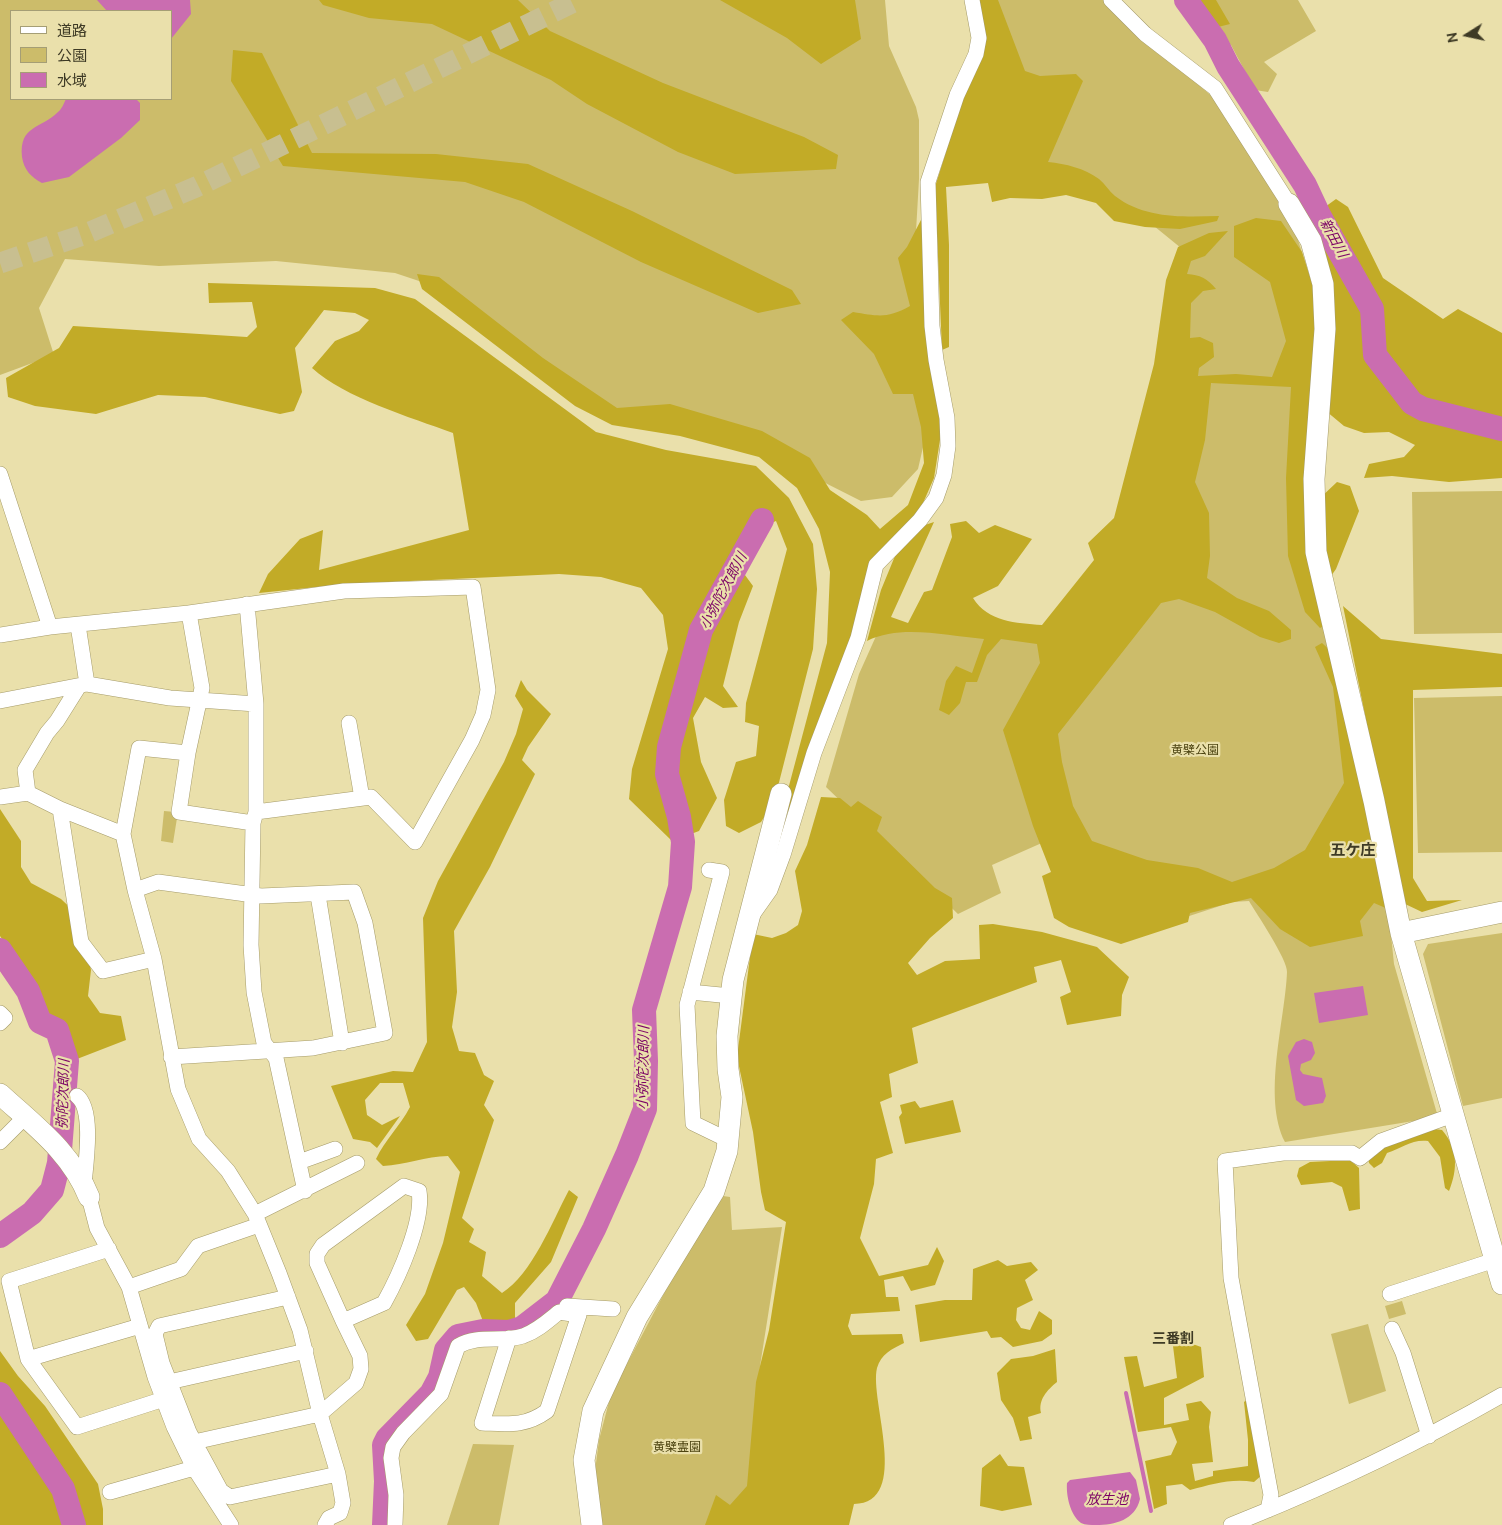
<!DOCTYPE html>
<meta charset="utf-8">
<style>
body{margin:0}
#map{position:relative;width:1502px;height:1525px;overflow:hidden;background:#eae0ab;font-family:Ubuntu,"Noto Sans JP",sans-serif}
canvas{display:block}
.legend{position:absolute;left:10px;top:10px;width:162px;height:90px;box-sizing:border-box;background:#eae0ab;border:1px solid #a59e75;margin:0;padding:6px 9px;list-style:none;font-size:15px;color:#3e3a25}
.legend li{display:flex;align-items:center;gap:10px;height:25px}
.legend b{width:25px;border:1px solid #a59e75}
.north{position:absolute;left:1442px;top:10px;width:50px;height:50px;-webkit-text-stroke:4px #eae0ab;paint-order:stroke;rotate:260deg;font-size:14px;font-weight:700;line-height:20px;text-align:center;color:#3e3a25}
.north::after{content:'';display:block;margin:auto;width:18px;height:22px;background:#3e3a25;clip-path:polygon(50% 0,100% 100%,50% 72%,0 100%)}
</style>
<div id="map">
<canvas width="1502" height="1525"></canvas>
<ul class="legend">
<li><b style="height:6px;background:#fff"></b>道路</li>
<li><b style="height:14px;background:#ccbc6a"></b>公園</li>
<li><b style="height:14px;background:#ca6db0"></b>水域</li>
</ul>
<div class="north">N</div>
</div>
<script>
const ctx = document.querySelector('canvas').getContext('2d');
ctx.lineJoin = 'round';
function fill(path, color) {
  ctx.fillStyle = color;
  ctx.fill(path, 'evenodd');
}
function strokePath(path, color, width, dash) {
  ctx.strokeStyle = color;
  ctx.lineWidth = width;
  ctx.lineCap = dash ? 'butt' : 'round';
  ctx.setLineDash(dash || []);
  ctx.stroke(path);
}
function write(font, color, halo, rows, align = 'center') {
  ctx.font = font + ' Ubuntu,"Noto Sans JP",sans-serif';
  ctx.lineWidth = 4.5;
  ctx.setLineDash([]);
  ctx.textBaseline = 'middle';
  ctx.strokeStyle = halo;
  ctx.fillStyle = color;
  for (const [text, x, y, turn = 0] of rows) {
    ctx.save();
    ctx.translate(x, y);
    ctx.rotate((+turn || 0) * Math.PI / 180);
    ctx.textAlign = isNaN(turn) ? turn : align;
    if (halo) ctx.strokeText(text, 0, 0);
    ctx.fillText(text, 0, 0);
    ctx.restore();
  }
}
const green = new Path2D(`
 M0 0H885L889 46 916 107 919 120V179L915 249 929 421 918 469 892 497 861 501 766 453 614 419 422 282 395 273 276 261 159 266 65 259 39 308 54 355 0 375ZM11 11H171V99H11Z
 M984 0H1105L1111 9 1215 99 1266 177 1297 237 1318 302 1307 479 1337 657 1390 925 1394 964 1438 1117 1285 1142C1262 1097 1285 1021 1287 972 1288 960 1256 913 1249 901L1232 902 1122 938 1031 770 1112 558 1181 248 1138 213 1042 168Z
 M1190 0H1298L1316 31 1264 62 1277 74 1268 92 1255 90 1231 45 1219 40Z
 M1502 491V633L1414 634 1412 492Z
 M881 625 1053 637 1044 842 992 865 1001 893 958 914 826 787 859 674Z
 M1502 696V852L1418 853 1414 698Z
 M164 811 175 812 177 818 173 843 161 841Z
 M1502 933V1098L1463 1106 1423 954 1428 944Z
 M716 1195 730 1197 732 1230 782 1227 760 1366 753 1484 740 1525H600L595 1471 599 1440 611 1394Z
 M1402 1301 1406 1314 1389 1319 1385 1306Z
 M1368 1324 1386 1391 1349 1404 1331 1334Z
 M473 1444 514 1445 499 1525H447Z`);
const forest = new Path2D(`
 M319 0H518L550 31 663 83 804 137 838 155 836 169 735 174 678 152 587 104 551 80 432 24 369 18 323 5Z
 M720 0H855L861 39 821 64 787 38Z
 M971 0H998L1025 71 1040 76 1076 74 1083 81 1048 162C1066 164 1084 168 1099 179 1105 184 1109 191 1115 196 1145 219 1183 217 1219 216L1217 221 1180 229 1145 227 1114 221 1096 203 1066 195 1042 199 1010 198 992 202 988 183 946 187 949 245V347L942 350 935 187 977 52Z
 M1192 0H1216L1230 24 1214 28Z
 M233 50 262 53 312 153 436 154 528 164 632 211 792 290 801 304 758 313 641 262 524 202 465 182 283 166 231 81Z
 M1336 199 1348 207 1383 278 1443 319 1458 309 1502 333V478L1449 482 1392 476 1364 478 1369 464 1404 457 1415 445 1389 432 1364 433 1344 426 1326 411 1308 224 1318 212Z
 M922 218 942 427 934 478 916 519 885 550 794 811 782 812 827 643 830 572 819 529 797 488 759 457 680 436 612 425 575 406 422 289 417 274 439 277 543 358 617 408 670 404 762 431 810 458 830 490 867 515 880 529 908 505 924 463 921 427 913 394H893L874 354 841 320 853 312C878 316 887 319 910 306L898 258 907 247Z
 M1256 218 1281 221 1302 252 1318 302 1328 624 1320 628 1305 612 1288 556 1286 478 1291 387 1211 383 1205 440 1195 482 1209 513 1210 556 1207 578 1237 598 1269 611 1291 630V639L1279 643 1260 637 1215 612 1179 599 1161 603 1058 734 1062 762 1073 806 1092 841 1147 860 1198 868 1232 882 1274 868 1305 850 1344 783 1333 687 1315 647 1322 643 1337 657 1388 909 1374 903 1360 921 1363 936 1310 947 1280 929 1251 898 1190 913 1188 922 1121 944 1069 927 1054 918 1042 876 1051 872 1033 826 1003 730 1040 663 1037 644 1001 639 987 655 977 682H966L960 703 949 715 939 710 946 681 956 666 972 673 984 639C946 636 901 624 867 641L881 590 895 556 925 525 934 522 891 617 908 623 924 592 932 590 952 537 950 524 966 521 979 533 995 525 1032 539 998 586 973 598C988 622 1016 623 1042 625L1094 560 1088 543 1114 518 1154 364 1166 280 1178 247 1209 233 1228 231 1205 256 1191 261 1187 274C1200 275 1207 278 1216 289L1203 291 1191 303 1190 338 1200 337 1213 343 1214 357 1199 368 1198 376 1236 374 1272 377 1286 341 1270 282 1234 257V226Z
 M208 283 375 288 415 299 596 432 666 450 756 466 789 498 813 544 817 589 813 649 774 802 761 822 739 833 726 826 724 800 736 762 756 756 759 726 745 722 746 703 787 549 776 521 753 531 734 560 753 586 739 622 723 686 738 707 723 708 705 697 693 718 701 762 717 798 699 831 672 841 629 799 632 769 668 649 663 615 641 588 601 577 559 574 346 584 259 593 268 574 300 539 323 530 319 570 469 530 453 433C410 417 345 398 312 368L335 341 359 331 369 320 355 313 324 310 295 348 302 392 294 411 280 414 205 397 158 395 96 414 35 406 8 397 6 378 59 348 73 326 247 337 257 327 252 302 209 303Z
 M1337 482 1350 486 1359 511 1336 569 1331 576 1320 551 1319 499Z
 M1343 606 1381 639 1502 654V687L1413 690V878L1427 901 1462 900 1422 912 1403 903Z
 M521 680 527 690 551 714 528 747 522 760 535 774 490 867 454 931 457 992 452 1027 459 1051 475 1053 484 1075 494 1081 484 1105 494 1120 462 1218 474 1229 469 1242 486 1252 482 1276 502 1293C532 1274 552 1222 569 1190L578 1197 551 1262 515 1303V1323L484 1324 476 1303 464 1287 457 1290 428 1339 416 1341 406 1325 425 1294 443 1243 460 1172 448 1156C426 1156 405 1165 383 1166L376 1159C385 1140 400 1126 410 1107L403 1083H380L365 1100 367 1115 382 1125 400 1116 377 1148 370 1142 353 1139 331 1086 393 1071 413 1072 427 1042 423 918 438 881 504 762 516 734 523 709 515 696Z
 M821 797 840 798 851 807 858 801 882 817 877 831 935 888 952 898 953 918 930 938 908 963 917 975 945 961 980 959 979 925 993 924 1042 932 1097 947 1129 977 1122 995 1121 1016 1067 1025 1060 997 1071 992 1061 960 1034 967 1037 982 912 1028 918 1063 889 1074 892 1097 880 1102 893 1153 876 1159 874 1184 860 1238 879 1276 928 1265 937 1247 944 1261 935 1285 911 1291 903 1276 884 1280 886 1297H898L900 1311 851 1314 848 1326 852 1335 902 1334 904 1343C892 1349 881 1354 877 1368 869 1400 912 1503 854 1504L849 1525H705L716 1495 730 1505 747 1486 756 1382 769 1330 786 1222 765 1210 761 1192 753 1132 737 1057 753 934 772 938 786 933 798 925 802 911 795 871 807 845Z
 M0 809 21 841V867L31 883 61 899 78 915 91 970 88 996 100 1013 121 1016 126 1040 77 1059 66 1028 45 1016 27 976 0 936Z
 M953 1100 961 1132 905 1144 899 1117 902 1113 900 1105 915 1101 920 1108Z
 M1427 1128 1442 1130C1458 1148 1458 1169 1449 1191L1445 1188 1440 1157 1428 1141C1412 1139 1402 1148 1387 1153L1382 1163 1374 1168 1369 1163 1368 1155Z
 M1350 1160 1359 1168 1360 1209 1349 1211 1342 1187 1332 1182 1301 1185 1297 1176 1299 1168 1310 1162Z
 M998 1260 1007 1266 1031 1262 1038 1270 1025 1280 1033 1300 1017 1308 1016 1320 1021 1328 1030 1330 1039 1311 1052 1320V1334L1042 1341 1013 1347 1001 1337 991 1338 987 1331 920 1342 915 1305 945 1300H972L973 1269Z
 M1190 1343 1201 1347 1204 1377 1164 1398V1425L1189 1420 1186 1404 1201 1401 1211 1412 1209 1427 1213 1462 1192 1464 1195 1481 1213 1476V1471L1248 1466V1440L1244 1402 1248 1399 1263 1474 1254 1482C1232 1478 1212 1484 1190 1490L1182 1484 1166 1486 1167 1504 1154 1509 1145 1461 1171 1455 1177 1442 1171 1427 1138 1432 1124 1357 1137 1356 1144 1387 1177 1378 1173 1346Z
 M1055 1349 1057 1382C1047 1390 1038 1400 1041 1413L1028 1417 1032 1439 1020 1441 1013 1418 1001 1400 997 1373 1011 1359 1033 1356Z
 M0 1351 18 1376 45 1406 98 1484 103 1509V1525H0Z
 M1000 1454 1008 1466 1024 1467 1032 1505 1002 1511 980 1506 982 1468Z`);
const water = new Path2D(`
 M97 0H190L191 14 171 39V11H107Z
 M66 99H136L140 103V120L121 138 69 177 42 183C31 177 24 170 22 157 19 125 41 129 58 112 62 109 64 103 66 99Z
 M1363 986 1368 1015 1319 1023 1314 993Z
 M1304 1039 1312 1042 1315 1053 1311 1060 1301 1064 1300 1070 1303 1074 1322 1078 1326 1096 1323 1103 1304 1106 1296 1100 1288 1056 1296 1042Z
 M1130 1472 1136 1480 1140 1499C1135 1520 1115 1525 1096 1525 1091 1525 1085 1525 1081 1523 1070 1515 1066 1495 1067 1483L1070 1480Z`);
const stream = new Path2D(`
 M1126 1393 1151 1511`);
const river = new Path2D(`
 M1186 0 1215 40 1228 66 1305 185 1320 217 1372 309 1375 355 1412 403 1423 409 1502 429
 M0 950 28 991 40 1022 57 1030 67 1061 59 1163 52 1190 32 1213 0 1236
 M0 1394 63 1489 74 1525
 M384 1525 386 1481 384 1445 387 1439 431 1394 440 1377 446 1350 458 1336 483 1331 509 1332 522 1328 557 1301 594 1229 627 1155 645 1109 646 1061 644 1010 680 887 683 842 679 817 667 774 669 747 701 630 762 520`);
const secondaryTunnel = new Path2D(`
 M0 263 83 235 196 187 578 0`);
const street = new Path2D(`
 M1111 0 1145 34 1215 88 1289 204
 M0 474 50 627 0 635
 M247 604 256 704V812L253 823 251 945 254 992 264 1043 276 1058 305 1191
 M189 613 202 688 188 753 179 812 253 823
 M78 625 87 684
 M50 627 189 613 344 591 473 587 488 690 483 715 472 740 415 842 371 797 256 812
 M0 701 87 684 170 698 256 704
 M349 723 362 798
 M188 753 139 748 123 834 135 890 154 959 178 1089 199 1139 228 1171 255 1214 279 1273 300 1330 320 1414 338 1474 343 1503 340 1513 329 1518 325 1525
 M28 793 25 770 47 733 57 721 79 686
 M0 797 28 793 60 809 123 834
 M60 809 81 942 103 971 154 959
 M709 870 722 872 687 1005 693 1123 728 1140
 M135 890 158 882 261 896 354 892 365 923 385 1033 313 1048 171 1057
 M318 895 342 1043
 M753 914 770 890 783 855 814 753 858 638 876 565 920 520 936 498 944 475 948 446 947 418 936 360 932 326 928 182 957 95 976 54 979 38 972 0
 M690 992 731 996
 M0 1013 5 1018 0 1023
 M77 1096C94 1109 86 1163 84 1184
 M0 1142 25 1117
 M299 1162 335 1149
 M404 1186 419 1191C424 1221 399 1276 384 1303L343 1321 317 1263V1254L323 1245Z
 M89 1197 97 1228 129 1287 155 1377 174 1427 194 1468 231 1525
 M255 1214 357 1163
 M109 1249 9 1281 28 1359 77 1427 164 1399
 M129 1287 181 1269 198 1246 259 1225
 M1390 1294 1495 1260
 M288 1297 159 1326 155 1334 162 1363 189 1432 221 1491 230 1497 338 1474
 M567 1306 613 1309
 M1392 1329 1403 1353 1429 1436
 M28 1359 140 1326
 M169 1382 306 1351
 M194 1442 320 1414 356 1383 361 1369 360 1356 343 1321
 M110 1492 194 1468
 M1268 1510 1271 1495 1231 1278 1225 1161 1283 1153H1352L1360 1158 1381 1141 1453 1115
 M395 1525 396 1495 391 1458 393 1447 403 1433 441 1394 458 1346C479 1334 501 1343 523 1336 537 1331 548 1321 559 1312L579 1315 547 1411C525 1427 508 1424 482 1423L509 1338
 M1231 1525C1324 1488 1415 1445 1502 1395`);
const secondary = new Path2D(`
 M1289 204 1311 241 1323 284 1325 329 1314 479 1316 552 1374 801 1401 933 1502 1284
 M1401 933 1502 912
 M0 1094C35 1126 71 1152 89 1197
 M592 1525 584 1460 593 1411 637 1317 714 1191 727 1151 732 1097 728 1069 727 1036 733 980 781 794`);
const parkNames = [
 ["黄檗公園",1195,750],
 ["黄檗霊園",677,1447]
];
const waterNames = [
 ["新田川",1334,238,62],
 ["小弥陀次郎川",723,591,-62],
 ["小弥陀次郎川",643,1068,-89],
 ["弥陀次郎川",63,1094,-88],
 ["放生池",1107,1499]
];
const neighbourhoodNames = [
 ["三番割",1173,1338]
];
const quarterNames = [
 ["五ケ庄",1353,850]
];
fill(green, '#ccbc6a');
fill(forest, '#c2ab27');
fill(water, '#ca6db0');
strokePath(stream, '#ca6db0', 4);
strokePath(river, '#ca6db0', 24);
strokePath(secondaryTunnel, '#c8bf90', 21, [21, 11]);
strokePath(street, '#a59b69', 16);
strokePath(secondary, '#a59b69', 22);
strokePath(street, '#fff', 15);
strokePath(secondary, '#fff', 21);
write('12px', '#4d4411', '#eae0ab', parkNames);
write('italic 14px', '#7c0366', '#eae0ab', waterNames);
write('bold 14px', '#3e3a25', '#eae0ab', neighbourhoodNames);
write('bold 15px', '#3e3a25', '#eae0ab', quarterNames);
</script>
